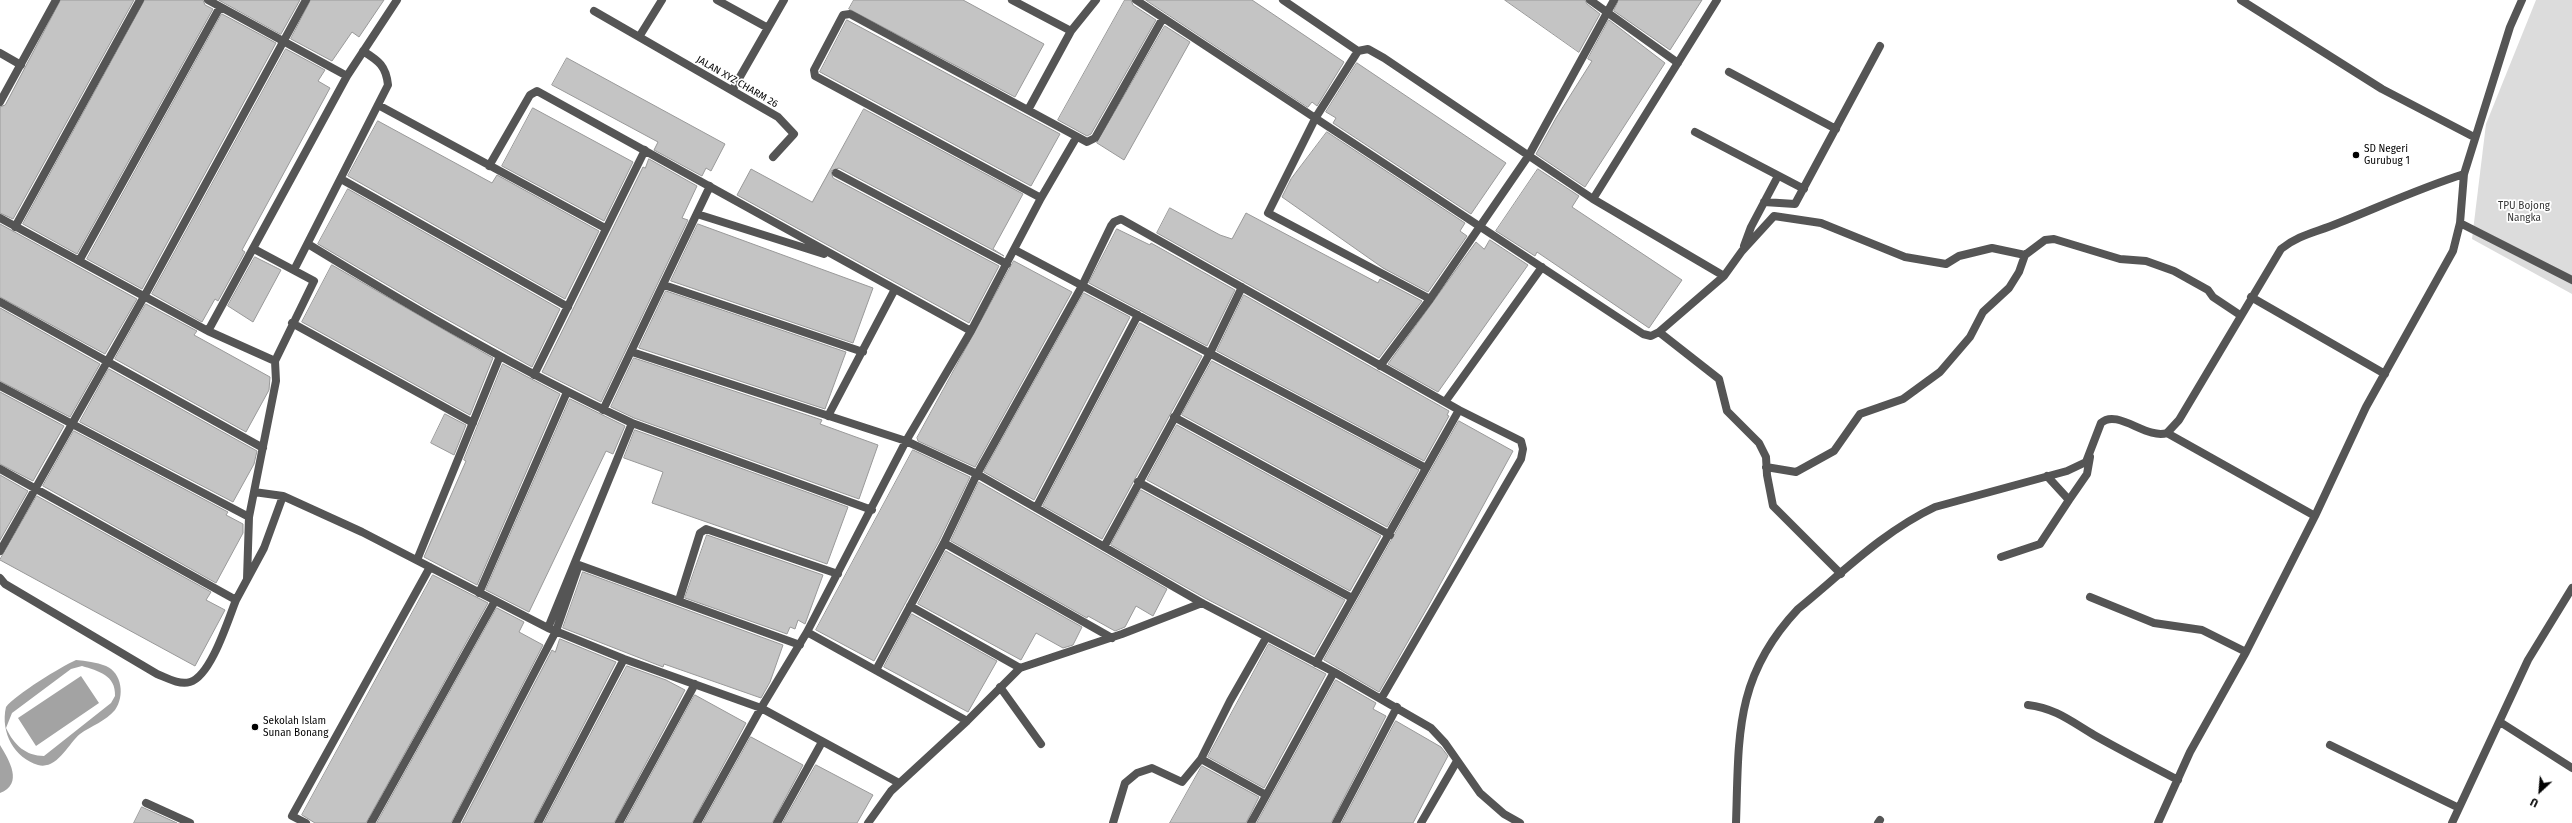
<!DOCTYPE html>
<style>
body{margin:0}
#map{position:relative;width:2572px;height:823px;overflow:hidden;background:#fff;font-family:"Fira Sans",sans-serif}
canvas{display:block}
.north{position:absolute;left:2520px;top:771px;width:40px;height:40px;-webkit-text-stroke:3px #fff;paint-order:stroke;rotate:206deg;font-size:11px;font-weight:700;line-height:16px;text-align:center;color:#000}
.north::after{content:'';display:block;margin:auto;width:14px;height:18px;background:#000;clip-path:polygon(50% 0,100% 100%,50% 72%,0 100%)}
</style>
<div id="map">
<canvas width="2572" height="823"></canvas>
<div class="north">U</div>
</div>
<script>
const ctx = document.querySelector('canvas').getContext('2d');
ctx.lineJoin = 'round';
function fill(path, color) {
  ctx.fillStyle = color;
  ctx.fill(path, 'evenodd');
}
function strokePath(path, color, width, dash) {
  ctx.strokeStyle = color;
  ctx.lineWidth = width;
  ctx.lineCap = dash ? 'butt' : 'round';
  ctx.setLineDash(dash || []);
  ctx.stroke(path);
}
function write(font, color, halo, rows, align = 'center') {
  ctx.font = font + ' "Fira Sans",sans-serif';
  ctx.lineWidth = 3.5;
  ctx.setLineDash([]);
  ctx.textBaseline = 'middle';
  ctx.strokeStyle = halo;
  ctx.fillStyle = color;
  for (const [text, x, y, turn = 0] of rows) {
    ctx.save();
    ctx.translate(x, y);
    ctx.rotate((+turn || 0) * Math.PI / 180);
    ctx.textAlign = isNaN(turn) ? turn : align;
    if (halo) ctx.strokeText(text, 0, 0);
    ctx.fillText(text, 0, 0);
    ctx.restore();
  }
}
const green = new Path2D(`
 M2536 0H2572V294L2472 239 2486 124Z`);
const water = new Path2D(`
 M76 660C86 661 96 662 106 666 122 673 125 696 115 710 106 721 91 726 80 734 68 744 57 770 38 765 15 758 0 733 6 707 15 695 62 666 76 660ZM82 666C98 671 116 675 115 696L111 703 44 756C26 756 14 745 6 728L12 713 71 669Z
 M81 676 99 703 36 746 18 718Z
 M0 745C9 760 24 784 0 793Z`);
const building = new Path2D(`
 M61 0H134L13 219 0 213V107L5 105Z
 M145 0H203L205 5 213 9 77 254 23 224Z
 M219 0H300L281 34Z
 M311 0H384L359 37 352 32 332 61 291 39Z
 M854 0H963L1044 44 1015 97 849 9Z
 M1125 0H1131L1133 5 1156 20 1091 134 1087 136 1058 120Z
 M1146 0H1252L1344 62 1317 106 1312 102 1308 107Z
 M1505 0H1585L1587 4 1600 14 1579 52Z
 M1619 0H1702L1670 50 1614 11Z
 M222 14 276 43 142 289 87 259Z
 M847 20 1060 134 1031 186 820 72Z
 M1609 20 1665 63 1585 187 1536 154 1556 118 1592 61 1588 59Z
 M1165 26 1190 42 1124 160 1097 143Z
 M286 49 325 70 318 81 330 88 242 250 245 252 218 301 215 299 202 322 152 294Z
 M567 58 725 144 711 171 706 168 702 176 654 150 658 142 552 85Z
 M1357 63 1506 163 1471 214 1333 123 1336 118 1326 112Z
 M533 108 633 162 604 221 502 166Z
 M864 109 1023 194 993 249 1004 256 839 168 831 171 833 178 999 266 969 323 737 195 751 169 812 202Z
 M378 121 492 183 497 175 599 231 565 299 348 176Z
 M1327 132 1465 223 1460 231 1467 236 1428 292 1383 268 1282 197 1291 179Z
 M649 159 697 186 682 218 688 220 601 402 542 372 643 167 645 168Z
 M1538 169 1579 196 1572 207 1682 280 1649 328 1537 252 1535 256 1496 231Z
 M348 189 560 309 532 367 430 310 318 244Z
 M1170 208 1220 235 1232 239 1246 213 1378 283 1380 279 1422 301 1379 358 1157 233Z
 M0 224 137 299 105 354 0 297Z
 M698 224 873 288 853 343 671 281Z
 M1117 229 1150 245 1151 243 1235 290 1207 346 1089 283Z
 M1490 240 1528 265 1438 392 1388 364 1476 242 1484 249Z
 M255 257 281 270 253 322 228 306Z
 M1014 261 1072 292 975 467 918 441 917 438Z
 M332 265 493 358 470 415 302 322Z
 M666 291 846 352 825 409 639 348Z
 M1084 293 1130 317 1034 500 984 472Z
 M1244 295 1449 411 1447 415 1449 416 1424 461 1217 351Z
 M146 304 197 331 194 335 270 377 269 390 246 432 115 359Z
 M0 308 100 364 70 417 0 381Z
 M1140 323 1202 356 1102 539 1043 506Z
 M634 358 822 420 820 424 878 445 859 499 634 418 611 407Z
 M1212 361 1419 470 1387 527 1182 415Z
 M503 364 560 394 477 585 424 557 466 461 464 460Z
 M109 369 257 451 254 464 233 502 80 422Z
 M0 392 64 426 33 481 0 464Z
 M570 399 625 426 613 454 606 451 529 612 486 590Z
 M445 414 466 425 454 455 431 443Z
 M1459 421 1513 451 1430 603 1379 692 1324 660Z
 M1177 425 1381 536 1350 591 1147 480Z
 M635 430 848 507 827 564 652 503 663 472 624 458Z
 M74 431 228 512 226 515 243 524V533L216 583 43 486Z
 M913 450 970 477 939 541 874 661 816 630Z
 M0 475 28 491 0 540Z
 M979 482 1167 589 1153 616 1136 606 1125 627 1115 631 1088 616 1087 618 951 541Z
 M1141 490 1345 600 1314 655 1205 598 1111 545Z
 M37 496 211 592 206 600 225 610 195 666 0 560Z
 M707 535 823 575 805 624 798 620 795 629 790 627 787 634 685 598Z
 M946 551 1082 627 1073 645 1063 648 1036 633 1021 660 918 604Z
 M583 572 783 645 770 682 761 698 664 664 663 667 563 628Z
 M433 575 488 603 366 823H315L302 815Z
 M497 608 524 622 519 632 543 645 451 823H377Z
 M912 614 997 661 968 712 884 667Z
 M560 639 616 662 533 823H462L552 650 555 652Z
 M1269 644 1326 674 1264 788 1208 757Z
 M627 666 666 680 685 690 614 823H544Z
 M1336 680 1376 703 1373 709 1386 716 1331 823H1257Z
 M695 695 746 723 692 823H625Z
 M1396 721 1441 747 1448 756 1440 771 1413 823H1342Z
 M751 737 803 765 772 823H703Z
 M816 765 873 795 857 823H783Z
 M1202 766 1259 797 1246 823H1170Z
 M142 807 144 808 177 823H134Z`);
const street = new Path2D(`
 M208 0 347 76
 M717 0 768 28
 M1012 0 1071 31
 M1136 0 1643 334 1651 336 1659 332 1724 276 1593 199 1384 58 1368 49 1358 51 1283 0
 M1590 0 1678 63
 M2241 0 2382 89 2474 137
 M594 11 778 117 794 134 773 157
 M639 37 662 0
 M1358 51 1316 117 1268 213 1430 299
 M0 53 21 65
 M1729 72 1836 129
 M733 89 784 0
 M0 102 56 0
 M380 106 605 228
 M1028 110 1071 31 1096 0
 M1695 132 1804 189
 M489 166 530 95 537 91 971 331
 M836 173 1007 264
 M341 179 568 307
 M1041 198 815 76 814 70 843 15 850 14 1087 142 1095 138 1163 18
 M1593 199 1717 0
 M1764 202 1795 204 1880 46
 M697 214 824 254
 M0 218 208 331 275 361 314 281 254 249
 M2460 223 2572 280
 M15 227 140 0
 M308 244C413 308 520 371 632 423L872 510
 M1744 246 1751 227 1778 176
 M1015 250 1426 468
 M79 261 220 7
 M294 270 388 85C386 66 379 61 363 51
 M1724 276 1742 251 1774 216 1821 223 1905 257 1946 264 1959 256 1992 248 2025 255 2045 240 2054 239 2120 259 2146 261 2174 271 2208 290 2213 297 2240 315
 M664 285 863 352
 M2251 297 2385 374
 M0 302 263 448
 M292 323 473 423
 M208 331 347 76 397 0
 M1659 332 1719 379 1727 411 1759 443 1766 457 1767 475 1773 506 1841 574
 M632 352 906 441 977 474 1202 603 1334 672 1431 728 1445 743 1480 793 1504 814 1520 823
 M1380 366 1430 299 1529 155 1614 0
 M534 375 645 150
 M0 386 249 517
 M1445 402 1542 267
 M603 410 710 186
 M828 416 895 289
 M1174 417 1390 535
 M2167 433 2315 516
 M1766 467 1796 472 1834 451 1860 414 1903 399 1940 372 1970 337 1983 312 2009 288 2019 272 2025 255
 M0 469 236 600 264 548 283 496 362 532 548 628 624 659 761 708 899 783
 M1138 482 1352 598
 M254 492 283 496
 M2069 500 2087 474 2090 457
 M1036 508 1138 315
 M944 543 1112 638
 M1104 547 1210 353 1242 287
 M0 551 145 295 306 0
 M2001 557 2040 544 2069 500 2047 476
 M417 560 500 356
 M0 578 5 584 157 674C167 678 179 685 190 682 211 676 228 620 236 600
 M247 579 249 517 276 381 275 361
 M479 593 567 392
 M2090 597 2154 623 2202 630 2246 652
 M679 600 700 533 706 529 838 574
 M910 606 1020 668
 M548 628 632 423
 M807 632 967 721
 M1266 638 1230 701 1201 759 1266 795
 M1316 663 1459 410
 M876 670 944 543 977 474 1082 286 1111 226 1114 222 1121 219 1459 410 1521 441 1523 449 1521 459 1381 699
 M1000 687 1041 744
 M2028 705C2055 708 2072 722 2094 735 2122 751 2150 765 2178 780
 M2500 722 2572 768
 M2330 745 2459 808
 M146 803 190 823
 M306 823 292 816 430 567
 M371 823 495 601
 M456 823 556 631 579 565 800 645
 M538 823 624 659
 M619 823 695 684
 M697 823 761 708 807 632 906 441 971 331 1041 198 1076 138
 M777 823 822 742
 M868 823 891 791 967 721 1020 668 1122 634 1202 603
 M1113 823 1125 783 1137 773 1152 768 1182 782 1201 759
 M1251 823 1334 672
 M1336 823 1397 707
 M1421 823 1457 761
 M1736 823C1739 736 1734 677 1798 609 1842 573 1884 531 1935 507L2067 471 2086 462 2101 423C2117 408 2147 440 2167 433L2179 420 2281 249C2298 235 2317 232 2336 224 2379 207 2420 188 2464 174
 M1878 823 1880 820
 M2158 823 2190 752 2246 652 2315 516 2366 407 2453 251 2460 223 2464 174 2510 27 2522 0
 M2452 823 2528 660 2572 588`);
const markers = [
 [2356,155,4,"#000"],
 [255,727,4,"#000"]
];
const streetNames = [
 ["JALAN XYZ CHARM 26",737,82,30]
];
const poiNames = [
 ["SD Negeri",2364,149],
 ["Gurubug 1",2364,161],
 ["Sekolah Islam",263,721],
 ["Sunan Bonang",263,733]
];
const parkNames = [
 ["TPU Bojong",2524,206],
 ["Nangka",2524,218]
];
fill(green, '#dcdcdc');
fill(water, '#a3a3a3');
fill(building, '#c4c4c4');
strokePath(building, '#999', 1);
strokePath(street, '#555', 8);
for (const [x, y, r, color] of markers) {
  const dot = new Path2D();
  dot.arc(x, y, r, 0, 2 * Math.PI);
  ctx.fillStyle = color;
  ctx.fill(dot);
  strokePath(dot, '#fff', 1.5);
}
write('10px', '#000', '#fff', streetNames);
write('10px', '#000', '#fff', poiNames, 'left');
write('10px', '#333', '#fff', parkNames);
</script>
